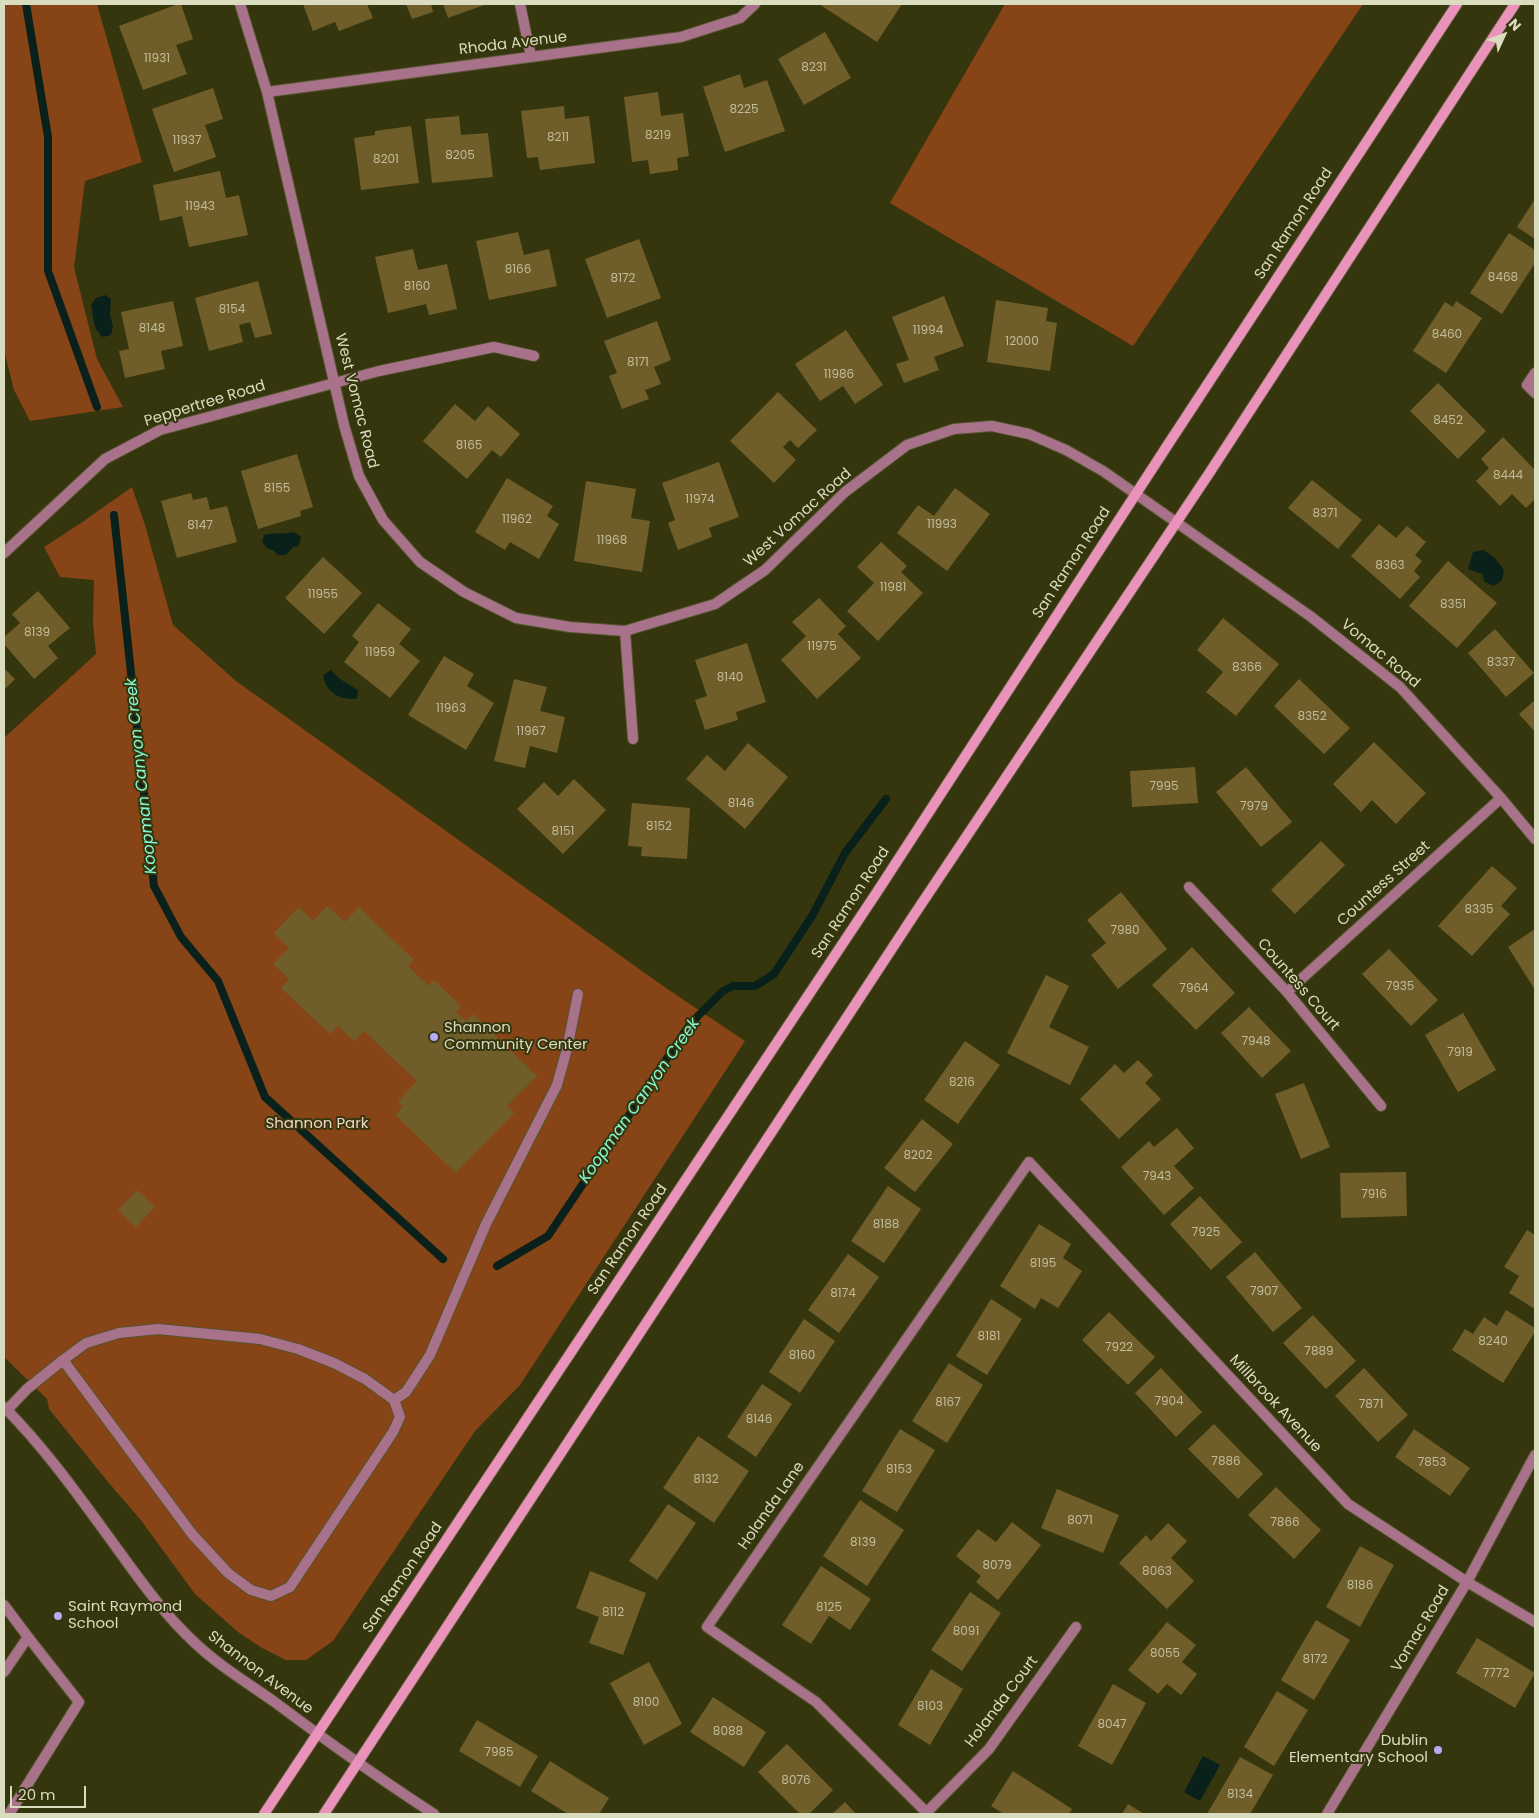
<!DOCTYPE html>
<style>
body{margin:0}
#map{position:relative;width:1539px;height:1818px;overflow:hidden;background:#35360d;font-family:Poppins,sans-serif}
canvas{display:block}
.frame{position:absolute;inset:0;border:5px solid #dadcc0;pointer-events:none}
.north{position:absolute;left:1479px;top:10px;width:50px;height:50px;-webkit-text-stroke:4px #35360d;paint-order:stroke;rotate:47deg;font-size:14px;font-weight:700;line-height:20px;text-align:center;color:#dadcc0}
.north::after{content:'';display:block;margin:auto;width:18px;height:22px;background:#dadcc0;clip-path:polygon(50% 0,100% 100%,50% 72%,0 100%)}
.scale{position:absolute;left:10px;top:1786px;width:76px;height:22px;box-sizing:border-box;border:2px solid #dadcc0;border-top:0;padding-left:6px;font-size:15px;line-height:18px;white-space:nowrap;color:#dadcc0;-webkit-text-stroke:4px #35360d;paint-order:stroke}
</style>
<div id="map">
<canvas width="1539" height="1818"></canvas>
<div class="frame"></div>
<div class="north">N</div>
<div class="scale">20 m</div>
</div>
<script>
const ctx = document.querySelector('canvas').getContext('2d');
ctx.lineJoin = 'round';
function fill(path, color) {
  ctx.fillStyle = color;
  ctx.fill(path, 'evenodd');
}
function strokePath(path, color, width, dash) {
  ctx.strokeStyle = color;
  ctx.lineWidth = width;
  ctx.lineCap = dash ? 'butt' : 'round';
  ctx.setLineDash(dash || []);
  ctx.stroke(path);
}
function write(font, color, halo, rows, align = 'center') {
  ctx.font = font + ' Poppins,sans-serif';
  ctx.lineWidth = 4;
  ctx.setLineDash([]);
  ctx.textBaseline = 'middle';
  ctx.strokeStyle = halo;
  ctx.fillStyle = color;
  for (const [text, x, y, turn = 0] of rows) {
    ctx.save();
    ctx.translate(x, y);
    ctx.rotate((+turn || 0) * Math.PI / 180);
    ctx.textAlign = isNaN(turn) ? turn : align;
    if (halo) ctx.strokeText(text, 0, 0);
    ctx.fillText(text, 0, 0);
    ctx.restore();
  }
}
const green = new Path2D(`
 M4 4H97L142 162 85 181 74 267 97 359 123 407 30 421 14 390 4 350Z
 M1005 4H1363L1133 346 890 203Z
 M132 487 145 525 173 625 236 681 663 986 745 1041 520 1385 475 1431 333 1641 306 1660H286L262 1648 238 1632 195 1594 140 1519 108 1482 49 1409 47 1399 4 1357V738L96 654 93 622 94 580 60 577 44 547 81 523Z`);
const water = new Path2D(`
 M105 295 111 299 110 314 113 326 111 335 103 337C92 329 94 317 91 305L96 298Z
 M294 532 301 537 299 546 293 547 286 555H278L273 550 268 549 262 542 264 535C273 532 284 535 294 532Z
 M1483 550 1494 557 1504 570 1502 580 1494 586 1485 582 1482 574 1468 569 1473 552Z
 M331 670 340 679 358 690 357 699C340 700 326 693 323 675Z
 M1203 1756 1220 1765 1200 1801 1184 1792Z`);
const stream = new Path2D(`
 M26 4 48 137V271L97 407
 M114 515 154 886 181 937 218 981 265 1097 443 1259
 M497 1266 548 1236 690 1024 723 991 733 986H755L774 974 812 916 845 853 886 799`);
const building = new Path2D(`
 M178 4H181L193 39 176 45 187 74 143 90 119 26Z
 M303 4H367L373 18 339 31 335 22 313 31Z
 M406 4H431L433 12 412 19Z
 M443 4H487L448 18Z
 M819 4H902L877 42Z
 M825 32 851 78 804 105 778 59Z
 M740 74 744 88 767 80 785 131 725 152 703 87Z
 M213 88 223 119 205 125 216 157 174 172 152 109Z
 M658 92 661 116 683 113 689 156 677 158 678 170 650 174 648 160 632 162 624 97Z
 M564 106 565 119 589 116 595 163 540 170 538 157 527 158 521 111Z
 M459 116 461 135 488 133 493 177 432 183 425 119Z
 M411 126 419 183 361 190 354 138 375 135V131Z
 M220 171 226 198 239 195 248 235 189 247 182 216 160 221 153 185Z
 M1535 199V239L1517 227Z
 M518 232 524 255 549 249 557 286 489 300 476 241Z
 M1509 233 1535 250V263L1502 314 1470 293Z
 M639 239 661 298 607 318 585 259Z
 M413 249 418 270 447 264 457 309 429 315 426 304 388 313 375 257Z
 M258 281 272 334 255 338 250 322 239 325 243 342 209 351 195 298Z
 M944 296 964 346 934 357 939 370 904 383 896 364 909 360 892 317Z
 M996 300 1048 308 1046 321 1057 323 1050 371 987 362Z
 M173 301 183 346 161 351 165 369 125 378 119 351 129 349 121 312Z
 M1456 301 1482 318 1446 373 1413 351 1445 302 1453 307Z
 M657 321 671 360 654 367 661 384 645 390 649 399 622 409 609 376 617 373 604 341Z
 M846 330 883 385 855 404 843 386 820 401 795 364Z
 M1438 383 1486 431 1458 459 1410 411Z
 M778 392 817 430 798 448 790 440 783 447 796 460 774 483 730 441Z
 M455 404 475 421 488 406 520 434 501 457 492 450 467 479 423 441Z
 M1503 437 1535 470V499L1526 508 1512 494 1500 506 1476 481 1489 468 1481 459Z
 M297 454 313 507 300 511 301 516 258 529 241 471Z
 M719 462 739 517 709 528 712 537 678 550 668 523 675 520 662 483Z
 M507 478 553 506 547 516 559 524 539 559 510 542 505 550 475 532Z
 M1312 480 1362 520 1338 549 1288 508Z
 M586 481 636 489 631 518 650 521 642 572 574 561Z
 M955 488 990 514 947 571 897 533 918 505 934 516Z
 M191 493 193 500 207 497 210 510 227 506 237 542 177 558 161 501Z
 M1379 524 1396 538 1407 526 1426 542 1415 555 1422 561 1414 571 1420 577 1400 599 1351 556Z
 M881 542 907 566 901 572 923 593 878 641 847 611 874 583 857 567Z
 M323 557 362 593 324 634 285 598Z
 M1448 561 1497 603 1457 648 1409 606Z
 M38 591 70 628 48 646 58 658 34 679 4 644V637L20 623 12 614Z
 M819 598 846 626 838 634 861 658 817 699 781 660 806 636 792 622Z
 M378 603 411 629 399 644 420 661 390 698 344 662 359 642 352 636Z
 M1223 618 1279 664 1236 716 1206 692 1223 672 1197 650Z
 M1495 629 1534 673 1506 697 1468 653Z
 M747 643 766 702 736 712 738 720 705 730 695 700 707 696 695 660Z
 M444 656 474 674 467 686 494 703 466 750 408 715Z
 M4 668 15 679 4 690Z
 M514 679 547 687 540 711 565 717 557 753 530 746 525 768 494 761Z
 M1299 679 1350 728 1324 754 1274 706Z
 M1535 700V732L1519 714Z
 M1374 742 1426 793 1396 824 1372 800 1361 812 1333 784Z
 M748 743 788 777 745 829 686 779 707 755 725 771Z
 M1195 767 1198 803 1132 807 1130 771Z
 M1246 767 1292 822 1261 847 1216 792Z
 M574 779 606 810 563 854 517 809 544 782 558 796Z
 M632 803 690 808 687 859 641 856 642 847 628 846Z
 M1321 841 1345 865 1295 914 1271 890Z
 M1492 866 1517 888 1501 906 1510 914 1472 956 1438 926Z
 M1121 892 1167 949 1118 989 1091 955 1106 943 1087 920Z
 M327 906 345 922 359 907 414 960 408 966 429 986 434 980 461 1006 456 1012 466 1021 473 1014 537 1076 507 1106 514 1113 456 1173 395 1115 403 1107 398 1101 417 1081 364 1031 354 1041 338 1026 330 1034 281 988 289 979 273 964 289 948 274 933 299 907 313 921Z
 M1535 929V990L1508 947Z
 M1192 947 1235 993 1196 1030 1152 985Z
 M1389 949 1438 1000 1411 1026 1362 974Z
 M1046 975 1069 986 1049 1027 1089 1047 1070 1085 1007 1053Z
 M1249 1007 1291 1051 1262 1078 1221 1033Z
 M1463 1013 1496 1070 1458 1092 1425 1035Z
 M965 1041 1000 1065 958 1124 924 1100Z
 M1138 1060 1153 1075 1145 1083 1161 1099 1119 1139 1080 1099 1115 1064 1124 1073Z
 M1304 1083 1330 1147 1301 1159 1275 1094Z
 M922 1119 953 1144 915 1192 884 1168Z
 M1177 1128 1194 1148 1174 1166 1194 1188 1164 1215 1121 1167 1149 1141 1154 1147Z
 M1406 1172 1407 1216 1341 1218 1340 1173Z
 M888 1186 921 1209 884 1263 851 1241Z
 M137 1190 155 1207 136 1227 118 1210Z
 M1200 1196 1242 1242 1211 1270 1170 1224Z
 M1039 1224 1071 1244 1063 1258 1082 1271 1058 1308 1041 1298 1035 1309 1000 1286Z
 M1527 1230 1535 1235V1309L1509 1293 1519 1276 1504 1267Z
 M1255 1252 1302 1308 1273 1332 1226 1277Z
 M848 1254 879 1277 839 1333 808 1310Z
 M991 1299 1022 1319 987 1375 956 1356Z
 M1506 1310 1535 1328V1332L1503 1383 1452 1350 1465 1329 1473 1334 1484 1317 1497 1326Z
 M1109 1312 1155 1357 1128 1385 1082 1340Z
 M1313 1315 1356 1361 1326 1389 1283 1343Z
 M804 1319 835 1341 800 1393 769 1372Z
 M949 1363 983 1385 947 1443 912 1421Z
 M1161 1368 1202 1412 1176 1437 1135 1393Z
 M1364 1368 1408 1415 1378 1442 1335 1396Z
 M762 1384 792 1404 756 1457 727 1437Z
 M1214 1424 1263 1474 1238 1499 1188 1449Z
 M900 1429 935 1450 897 1512 862 1491Z
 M1414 1429 1470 1468 1450 1496 1395 1457Z
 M698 1436 749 1471 714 1523 663 1488Z
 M1276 1487 1321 1530 1294 1559 1248 1515Z
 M1057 1489 1119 1515 1103 1553 1041 1528Z
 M860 1500 904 1530 867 1586 823 1556Z
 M668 1504 696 1523 657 1580 629 1561Z
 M1012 1522 1041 1545 998 1600 976 1582 981 1576 956 1556 978 1529 996 1542Z
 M1168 1523 1187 1541 1171 1558 1194 1581 1167 1609 1119 1563 1146 1535 1151 1541Z
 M1360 1546 1394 1565 1360 1627 1326 1607Z
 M821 1566 871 1599 850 1630 829 1616 811 1644 782 1625Z
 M590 1571 646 1593 623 1655 589 1643 599 1617 576 1608Z
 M970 1592 1001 1613 962 1671 931 1650Z
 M1316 1620 1350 1640 1314 1700 1281 1680Z
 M1167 1622 1196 1645 1182 1662 1197 1674 1181 1695 1167 1684 1158 1694 1128 1670Z
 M1477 1638 1535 1673 1515 1708 1456 1673Z
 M649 1662 682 1724 644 1745 610 1683Z
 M931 1669 963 1689 930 1745 898 1725Z
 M1113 1684 1146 1703 1112 1765 1078 1746Z
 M1277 1691 1308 1710 1274 1766 1244 1747Z
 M713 1697 766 1732 744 1767 690 1732Z
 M477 1720 538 1756 520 1787 459 1751Z
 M787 1744 833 1790 809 1814H800L758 1772Z
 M1240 1757 1273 1775 1250 1814H1207Z
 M550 1761 609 1798 599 1814H568L531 1791Z
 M1013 1771 1072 1809 1069 1814H1004L991 1806Z
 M845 1802 856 1814H832Z
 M1128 1804 1144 1814H1122Z`);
const service = new Path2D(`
 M520 4 531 57
 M394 1400 406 1392 430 1355 486 1224 557 1085 567 1049 578 994
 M7 1410 27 1389 63 1360 192 1534 228 1573 251 1590 271 1596 290 1587 393 1432 400 1417 394 1400 365 1379 334 1363 298 1349 260 1339 158 1329 119 1333 86 1343 63 1360
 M4 1605 28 1637
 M4 1672 28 1637 79 1702 9 1814`);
const minor = new Path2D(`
 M240 4 267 92 344 425 359 476 383 520 420 562 464 592 516 618 570 627 625 631 715 604 765 570 845 492 907 445 954 429 992 426 1029 434 1066 450 1103 471 1310 616 1400 687 1501 798 1535 839
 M267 92 681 37 740 18 755 4
 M1535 373 1527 385 1535 393
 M4 553 105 459 160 430 379 371 494 347 534 356
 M625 631 633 739
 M1189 887 1287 992 1381 1106
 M1287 992 1501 798
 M4 1407C49 1452 86 1506 124 1558 145 1587 167 1617 194 1642 219 1666 248 1683 276 1703 328 1742 380 1779 434 1814
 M926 1813 989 1749 1076 1627
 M928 1814 816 1702 707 1627 1029 1162 1348 1504 1467 1582 1535 1622
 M1327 1814 1467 1582 1535 1455`);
const secondary = new Path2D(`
 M264 1814 877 892 1167 446 1457 4
 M324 1814 914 915 1208 475 1515 4`);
const markers = [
 [434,1037,5,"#b7abf8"],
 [58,1616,5,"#b7abf8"],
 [1438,1750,5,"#b7abf8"]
];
const numberNames = [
 ["11931",157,59],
 ["8231",814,68],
 ["8225",744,110],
 ["8219",658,136],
 ["8211",558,138],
 ["11937",187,141],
 ["8205",460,156],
 ["8201",386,160],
 ["11943",200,207],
 ["8166",518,270],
 ["8468",1503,278],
 ["8172",623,279],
 ["8160",417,287],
 ["8154",232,310],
 ["8148",152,329],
 ["11994",928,331],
 ["8460",1447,335],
 ["12000",1022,342],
 ["8171",638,363],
 ["11986",839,375],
 ["8452",1448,421],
 ["8165",469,446],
 ["8444",1508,476],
 ["8155",277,489],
 ["11974",700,500],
 ["8371",1325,514],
 ["11962",517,520],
 ["11993",942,525],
 ["8147",200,526],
 ["11968",612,541],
 ["8363",1390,566],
 ["11981",893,588],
 ["11955",323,595],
 ["8351",1453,605],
 ["8139",37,633],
 ["11975",822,647],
 ["11959",380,653],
 ["8337",1501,663],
 ["8366",1247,668],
 ["8140",730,678],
 ["11963",451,709],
 ["8352",1312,717],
 ["11967",531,732],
 ["7995",1164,787],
 ["8146",741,804],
 ["7979",1254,807],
 ["8152",659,827],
 ["8151",563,832],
 ["8335",1479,910],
 ["7980",1125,931],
 ["7935",1400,987],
 ["7964",1194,989],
 ["7948",1256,1042],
 ["7919",1460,1053],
 ["8216",962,1083],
 ["8202",918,1156],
 ["7943",1157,1177],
 ["7916",1374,1195],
 ["8188",886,1225],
 ["7925",1206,1233],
 ["8195",1043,1264],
 ["7907",1264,1292],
 ["8174",843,1294],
 ["8181",989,1337],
 ["8240",1493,1342],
 ["7922",1119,1348],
 ["7889",1319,1352],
 ["8160",802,1356],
 ["7904",1169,1402],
 ["8167",948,1403],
 ["7871",1371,1405],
 ["8146",759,1420],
 ["7886",1226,1462],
 ["7853",1432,1463],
 ["8153",899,1470],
 ["8132",706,1480],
 ["8071",1080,1521],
 ["7866",1285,1523],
 ["8139",863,1543],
 ["8079",997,1566],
 ["8063",1157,1572],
 ["8186",1360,1586],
 ["8125",829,1608],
 ["8112",613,1613],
 ["8091",966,1632],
 ["8055",1165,1654],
 ["8172",1315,1660],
 ["7772",1496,1674],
 ["8100",646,1703],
 ["8103",930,1707],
 ["8047",1112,1725],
 ["8088",728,1732],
 ["7985",499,1753],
 ["8076",796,1781],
 ["8134",1240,1795]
];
const streetNames = [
 ["Rhoda Avenue",513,44,-7],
 ["San Ramon Road",1294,224,-57],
 ["West Vomac Road",356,401,76],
 ["Peppertree Road",205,404,-17],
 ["West Vomac Road",798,518,-42],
 ["San Ramon Road",1072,563,-57],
 ["Vomac Road",1380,654,40],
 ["Countess Street",1384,884,-42],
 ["San Ramon Road",851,903,-57],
 ["Countess Court",1298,985,49],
 ["San Ramon Road",628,1240,-56],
 ["Millbrook Avenue",1275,1404,47],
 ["Holanda Lane",772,1506,-55],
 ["San Ramon Road",403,1578,-56],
 ["Vomac Road",1421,1629,-59],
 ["Shannon Avenue",260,1673,37],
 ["Holanda Court",1002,1702,-53]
];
const poiNames = [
 ["Shannon",444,1028],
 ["Community Center",444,1045],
 ["Saint Raymond",68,1607],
 ["School",68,1624],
 ["Dublin",1428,1741,"right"],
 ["Elementary School",1428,1758,"right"]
];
const parkNames = [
 ["Shannon Park",317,1124]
];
const waterNames = [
 ["Koopman Canyon Creek",142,776,-96],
 ["Koopman Canyon Creek",640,1101,-55]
];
fill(green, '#874416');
fill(water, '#09211a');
strokePath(stream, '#09211a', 8);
fill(building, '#705e2a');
strokePath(service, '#53542d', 12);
strokePath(minor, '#53542d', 12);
strokePath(secondary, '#53542d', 12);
strokePath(service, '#a8728a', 10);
strokePath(minor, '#a8728a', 10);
strokePath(secondary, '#e993bb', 10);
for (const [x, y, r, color] of markers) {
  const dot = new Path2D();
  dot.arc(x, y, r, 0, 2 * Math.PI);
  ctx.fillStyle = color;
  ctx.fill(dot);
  strokePath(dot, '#35360d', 2);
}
write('12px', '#c0bc9a', null, numberNames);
write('15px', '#dadcc0', '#35360d', streetNames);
write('15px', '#dadcc0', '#35360d', poiNames, 'left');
write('15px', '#f0d3c2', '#35360d', parkNames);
write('italic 16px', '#85f9d4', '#35360d', waterNames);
</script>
